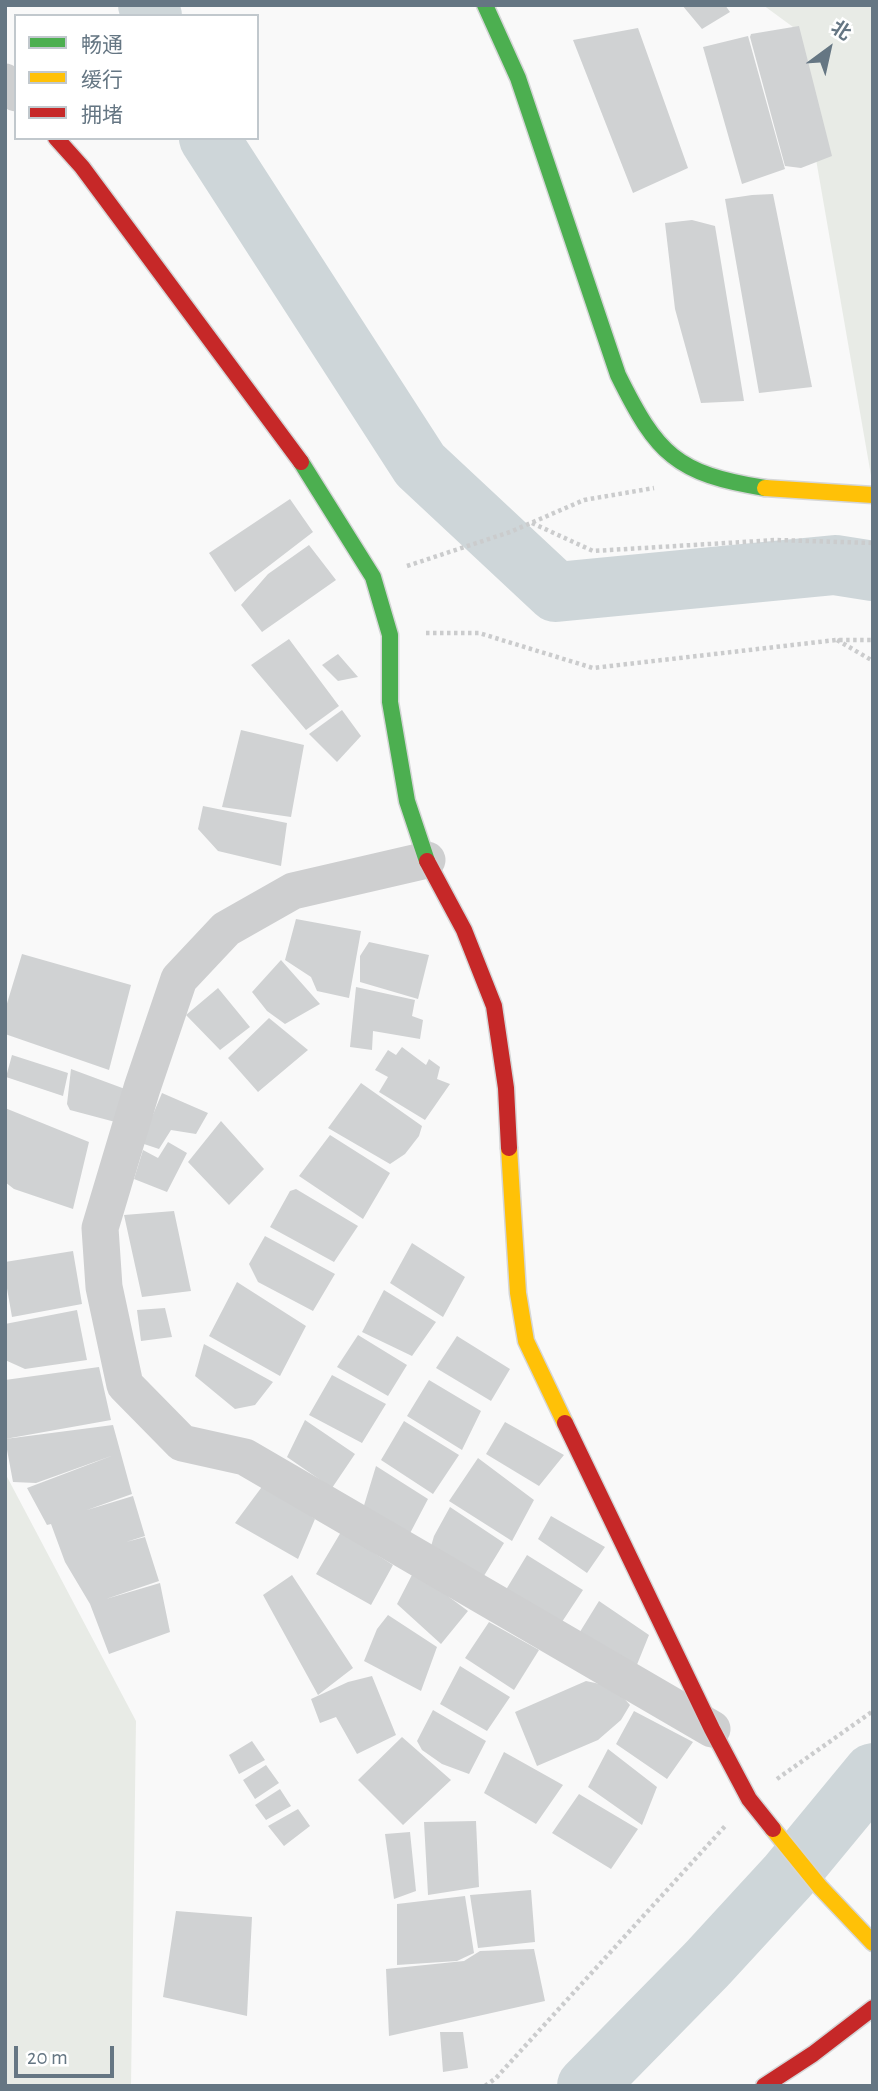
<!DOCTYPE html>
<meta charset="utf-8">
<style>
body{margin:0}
#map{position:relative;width:878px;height:2091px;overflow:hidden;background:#f9f9f9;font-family:"Alegreya Sans","Noto Sans SC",sans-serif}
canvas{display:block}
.frame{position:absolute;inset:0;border:7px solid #657683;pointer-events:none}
.legend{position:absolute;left:14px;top:14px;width:245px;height:126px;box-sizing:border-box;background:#fff;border:2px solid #c1c8cd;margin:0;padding:9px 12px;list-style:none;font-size:21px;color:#657683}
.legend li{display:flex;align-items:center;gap:14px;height:35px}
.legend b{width:35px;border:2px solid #c1c8cd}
.north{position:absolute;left:794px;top:14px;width:70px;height:70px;-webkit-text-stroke:5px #fff;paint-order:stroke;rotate:33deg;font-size:19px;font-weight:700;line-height:28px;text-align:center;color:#657683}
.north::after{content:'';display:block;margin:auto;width:24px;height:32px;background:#657683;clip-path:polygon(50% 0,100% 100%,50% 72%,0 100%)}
.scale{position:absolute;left:14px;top:2046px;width:100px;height:32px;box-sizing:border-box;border:4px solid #657683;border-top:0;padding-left:9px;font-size:21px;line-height:24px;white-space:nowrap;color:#657683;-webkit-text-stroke:5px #fff;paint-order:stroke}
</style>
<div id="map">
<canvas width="878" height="2091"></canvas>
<div class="frame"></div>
<ul class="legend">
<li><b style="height:9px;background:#4caf50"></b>畅通</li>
<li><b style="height:9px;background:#ffc107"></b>缓行</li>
<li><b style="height:9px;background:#c62828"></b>拥堵</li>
</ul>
<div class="north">北</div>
<div class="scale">20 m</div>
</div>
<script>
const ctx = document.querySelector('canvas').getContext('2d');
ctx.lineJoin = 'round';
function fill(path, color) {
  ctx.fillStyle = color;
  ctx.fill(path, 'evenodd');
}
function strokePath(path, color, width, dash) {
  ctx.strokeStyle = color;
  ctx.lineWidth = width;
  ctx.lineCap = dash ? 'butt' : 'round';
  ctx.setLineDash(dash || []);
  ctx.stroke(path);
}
const green = new Path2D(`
 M763 5H873V487L793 27Z
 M5 1473 136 1721 131 2086H5Z`);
const river = new Path2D(`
 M148 5 152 16
 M209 138 420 465 556 592 835 565 873 571
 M587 2086 707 1964 788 1876 873 1773`);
const building = new Path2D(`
 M682 5H725L730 12 702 29Z
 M799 26 832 156 801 168 785 166 750 37 751 34Z
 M638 28 688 168 633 193 573 40Z
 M748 36 785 169 742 184 703 47Z
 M773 194 812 387 759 393 725 199 752 195Z
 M692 220 715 226 744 401 701 403 675 309 665 223Z
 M290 499 313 532 235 592 209 553Z
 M309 545 336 580 262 632 241 605 268 574Z
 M289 639 339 706 306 730 251 665Z
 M338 654 358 677 338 681 322 665Z
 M342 710 361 736 337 762 309 734Z
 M241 730 304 745 291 817 222 807Z
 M203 806 287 823 281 866 218 851 198 829Z
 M296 919 361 931 349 998 317 991 311 977 285 960Z
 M369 942 429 955 418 999 360 982V956Z
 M22 954 131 985 109 1070 5 1034V1010Z
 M281 960 320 1004 285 1024 267 1011 252 992Z
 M356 987 415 1000 412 1016 423 1020 420 1039 373 1031 372 1050 350 1047Z
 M218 988 250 1027 220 1050 186 1015Z
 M269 1018 308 1050 258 1092 228 1058Z
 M402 1047 426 1065 429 1059 440 1067 437 1079 450 1084 425 1120 379 1092 388 1077 375 1070 388 1050 396 1055Z
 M12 1055 68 1073 63 1096 6 1077Z
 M71 1069 125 1089 119 1123 70 1110 67 1104Z
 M361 1083 422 1126 419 1136 405 1154 390 1164 328 1128Z
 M162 1093 208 1113 196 1134 171 1130 159 1149 141 1143Z
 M5 1108 89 1142 73 1209 14 1189 5 1182Z
 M221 1121 264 1169 229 1205 188 1162Z
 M330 1135 390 1173 363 1219 299 1176Z
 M168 1142 187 1153 167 1192 134 1179 143 1150 158 1158Z
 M296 1189 358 1226 334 1262 270 1227 290 1191Z
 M174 1211 191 1291 142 1297 124 1215Z
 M265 1236 335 1274 313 1311 258 1282 249 1264Z
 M412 1243 465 1277 443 1317 390 1283Z
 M73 1251 82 1304 12 1317 5 1277V1262Z
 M237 1282 306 1326 280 1376 209 1336Z
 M384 1290 436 1322 412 1356 362 1332Z
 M165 1308 172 1337 141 1341 137 1310Z
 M77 1310 87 1360 25 1369 5 1360V1324Z
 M358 1335 407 1365 388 1396 337 1367Z
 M457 1336 510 1369 491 1401 436 1368Z
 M204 1344 273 1382 255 1405 235 1409 195 1376Z
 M99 1367 111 1420 5 1439V1380Z
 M332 1375 386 1404 362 1443 309 1415Z
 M429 1380 481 1411 462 1450 407 1416Z
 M305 1420 355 1454 332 1488 287 1457Z
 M404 1421 459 1455 433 1494 381 1460Z
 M505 1422 564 1455 539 1486 486 1454Z
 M113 1425 132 1494 87 1510 133 1496 145 1536 126 1542 145 1537 159 1581 106 1599 160 1583 170 1632 109 1654 90 1604 65 1562 51 1524 47 1525 27 1488 114 1455 36 1483 13 1482 5 1439Z
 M478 1458 534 1500 512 1541 449 1501Z
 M376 1466 428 1499 407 1539 362 1512Z
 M264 1484 315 1519 298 1559 235 1523Z
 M450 1507 504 1543 482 1579 430 1550 434 1536Z
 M551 1516 605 1547 587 1573 538 1539Z
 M341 1532 393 1565 371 1605 316 1574Z
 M527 1555 583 1590 556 1631 501 1598Z
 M414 1571 468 1611 441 1644 397 1604Z
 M292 1575 353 1668 318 1695 263 1595Z
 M599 1601 649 1635 634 1672 578 1635Z
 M388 1615 437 1647 421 1691 364 1661 377 1629Z
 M489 1622 539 1650 514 1690 465 1658Z
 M460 1666 510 1697 487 1731 440 1704Z
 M372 1676 396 1735 357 1754 336 1717 320 1723 311 1699 348 1682Z
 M586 1681 614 1687 630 1705 621 1720 598 1740 537 1766 515 1712Z
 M433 1710 486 1741 469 1774 442 1764 422 1750 417 1741Z
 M634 1711 693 1742 667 1779 616 1744Z
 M402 1737 451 1780 403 1825 358 1780Z
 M252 1741 265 1760 239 1774 229 1755Z
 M608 1749 657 1787 642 1825 588 1787Z
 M504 1752 563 1785 536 1824 484 1793Z
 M266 1765 279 1783 255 1799 243 1780Z
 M280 1789 291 1806 266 1820 255 1805Z
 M579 1794 638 1829 611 1869 552 1833Z
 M298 1809 310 1826 284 1846 268 1826Z
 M476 1821 479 1887 428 1895 424 1822Z
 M410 1832 416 1891 394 1899 385 1834Z
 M531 1890 535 1942 478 1948 470 1895Z
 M465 1896 474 1953 457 1961 397 1965V1904Z
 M176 1911 252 1917 247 2016 163 1997Z
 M534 1949 545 2001 389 2036 386 1969 464 1961 480 1951Z
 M440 2032H463L468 2068 443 2072Z`);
const path = new Path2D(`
 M532 523 593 551 776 540 873 543
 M407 566 510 532 584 500 654 488
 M426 633H479L593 668 836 640H873
 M837 640 873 661
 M777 1779 873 1711
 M485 2086 496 2078 727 1824`);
const street = new Path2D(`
 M5 82 16 93
 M427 860 293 891 226 929 179 979 142 1088 100 1228 104 1287 125 1385 182 1443 245 1457 712 1729`);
const fast = new Path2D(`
 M485 5 518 78 618 375C657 454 676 474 765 488
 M301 462 373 577 390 635V702L407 801 427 861`);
const slow = new Path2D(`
 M765 488 873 495
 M509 1148 518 1293 526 1341 565 1423
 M773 1829 820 1887 873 1943`);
const jam = new Path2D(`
 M56 138 82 167 301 462
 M427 861 464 930 494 1006 506 1088 509 1148
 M565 1423 712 1729 749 1799 773 1829
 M764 2086 813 2054 873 2008`);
fill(green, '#e8ebe6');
strokePath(river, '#ced6d9', 60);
fill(building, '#d0d2d3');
strokePath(fast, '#d5d6d7', 19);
strokePath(slow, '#d5d6d7', 19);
strokePath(jam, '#d5d6d7', 19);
strokePath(path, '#cbcccd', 4.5, [3.5, 3.5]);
strokePath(street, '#cecfd0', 37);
strokePath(fast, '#4caf50', 16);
strokePath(slow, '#ffc107', 16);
strokePath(jam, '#c62828', 16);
</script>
